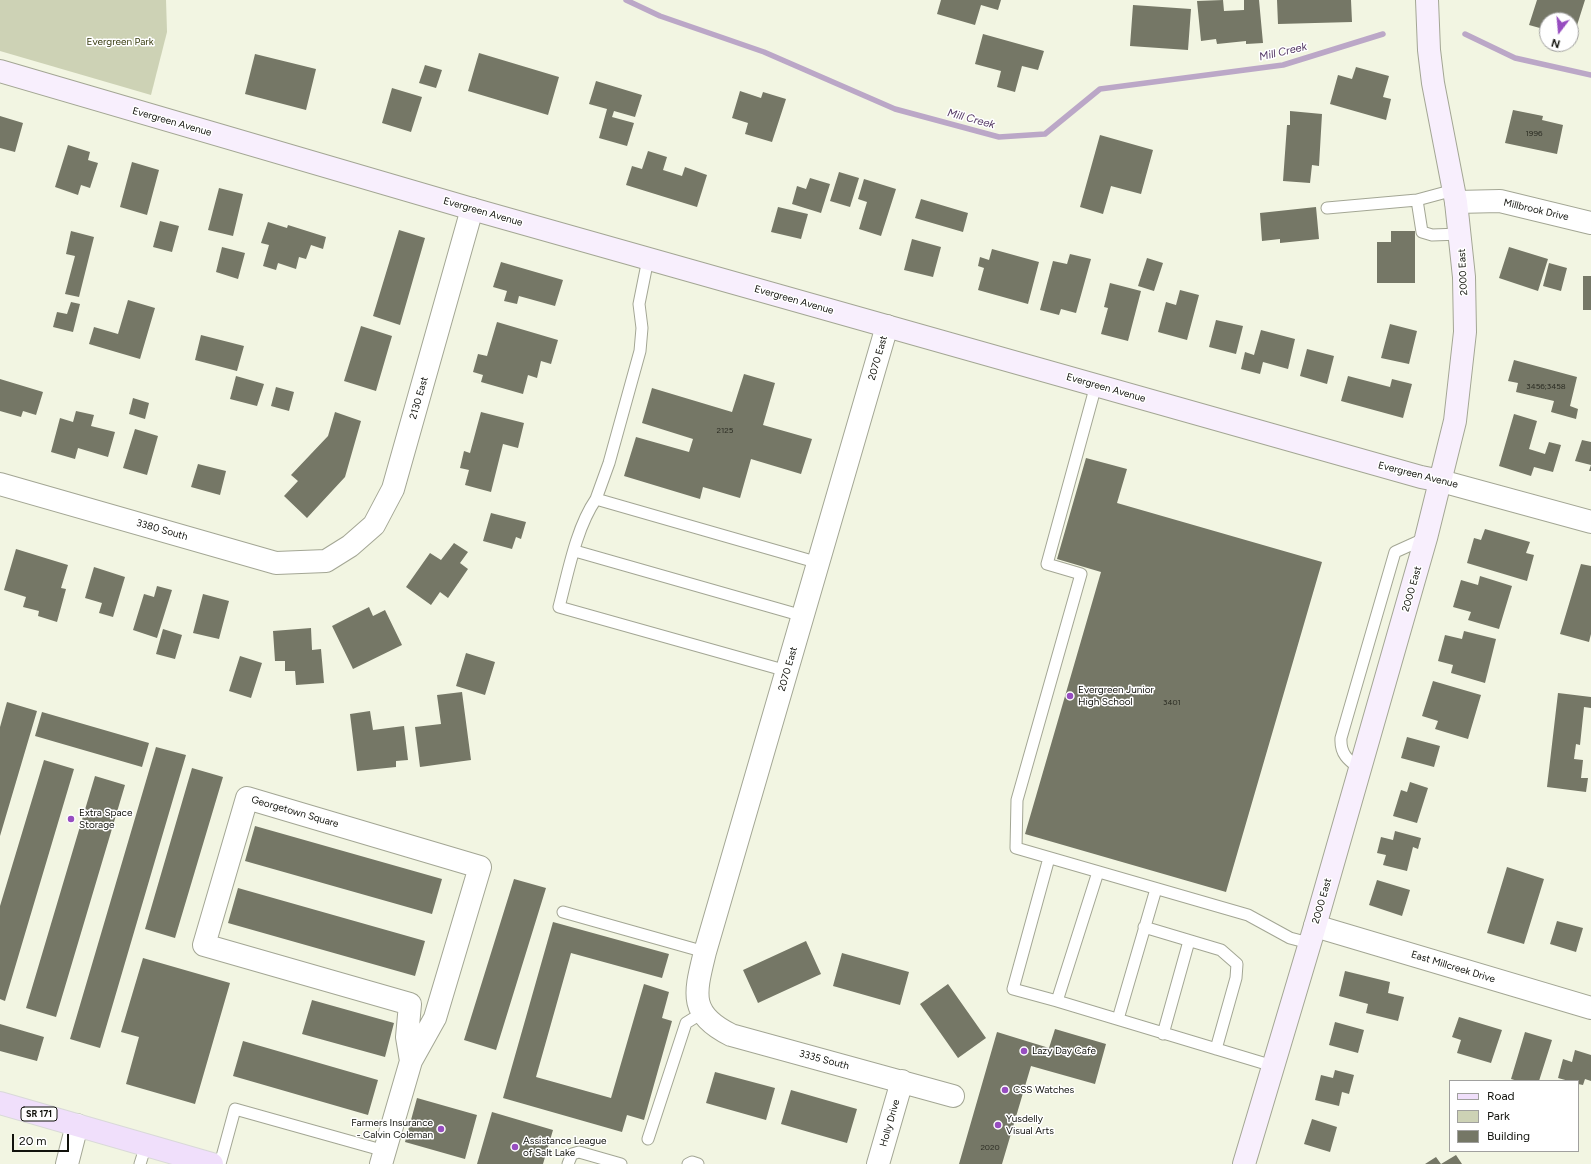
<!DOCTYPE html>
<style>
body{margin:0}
#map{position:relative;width:1591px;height:1164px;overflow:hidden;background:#f2f5e2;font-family:Figtree,sans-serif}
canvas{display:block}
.legend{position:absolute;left:1449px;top:1080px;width:130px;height:72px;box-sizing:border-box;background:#fff;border:1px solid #a0a09e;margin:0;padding:5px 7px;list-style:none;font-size:12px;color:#11120c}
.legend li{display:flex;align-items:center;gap:8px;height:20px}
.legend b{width:20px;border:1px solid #a0a09e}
.north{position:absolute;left:1539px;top:12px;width:40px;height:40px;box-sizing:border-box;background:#fff;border:1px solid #a0a09e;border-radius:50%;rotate:196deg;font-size:11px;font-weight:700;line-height:16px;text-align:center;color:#11120c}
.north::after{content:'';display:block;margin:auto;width:14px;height:18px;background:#974dc0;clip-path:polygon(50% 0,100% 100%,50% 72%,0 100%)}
.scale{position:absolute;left:12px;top:1134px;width:57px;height:18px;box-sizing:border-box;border:2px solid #11120c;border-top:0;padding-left:5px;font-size:12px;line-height:14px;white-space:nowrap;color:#11120c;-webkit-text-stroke:3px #fff;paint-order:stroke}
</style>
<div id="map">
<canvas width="1591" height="1164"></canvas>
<ul class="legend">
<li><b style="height:5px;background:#f0dffb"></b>Road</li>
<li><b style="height:11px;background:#cdd2b5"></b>Park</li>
<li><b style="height:11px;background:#757766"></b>Building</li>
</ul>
<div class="north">N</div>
<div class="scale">20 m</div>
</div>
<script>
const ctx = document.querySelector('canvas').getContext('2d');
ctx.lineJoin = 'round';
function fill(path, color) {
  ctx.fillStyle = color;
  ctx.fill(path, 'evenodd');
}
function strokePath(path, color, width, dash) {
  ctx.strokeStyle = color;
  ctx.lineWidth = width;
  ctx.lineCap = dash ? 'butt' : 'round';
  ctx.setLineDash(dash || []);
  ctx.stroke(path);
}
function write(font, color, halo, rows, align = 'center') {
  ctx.font = font + ' Figtree,sans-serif';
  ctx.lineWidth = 3;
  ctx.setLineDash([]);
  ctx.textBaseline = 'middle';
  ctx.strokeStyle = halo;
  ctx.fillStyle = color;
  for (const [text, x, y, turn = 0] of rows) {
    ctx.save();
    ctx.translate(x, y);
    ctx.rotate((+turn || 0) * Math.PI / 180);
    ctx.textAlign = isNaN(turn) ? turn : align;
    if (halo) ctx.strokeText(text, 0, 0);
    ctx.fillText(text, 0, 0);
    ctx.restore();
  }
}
const green = new Path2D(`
 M0 0H166L167 32 151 95 0 51Z`);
const stream = new Path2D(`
 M626 0 660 16 764 52 895 109 999 137 1045 134 1100 89 1283 65 1383 34
 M1465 34 1515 58 1591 75`);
const building = new Path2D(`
 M941 0H1001L998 10 981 5 975 25 937 14Z
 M1223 0 1224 11 1244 10V0H1259L1263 43 1246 44V41L1217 44 1216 39 1201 41 1197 1Z
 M1277 0H1351L1352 22 1278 24Z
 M1537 0H1585L1573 38H1571V20H1547V30L1529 25Z
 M1133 5 1191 9 1188 50 1130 46Z
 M983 34 1044 51 1038 70 1022 66 1015 92 997 87 1001 71 975 64Z
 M479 53 559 77 548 115 468 91Z
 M255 54 316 69 306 110 245 94Z
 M425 65 442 70 436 88 419 83Z
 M1356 67 1389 76 1383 97 1391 99 1386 120 1330 104 1338 75 1352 79Z
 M596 81 642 95 635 117 614 111 612 117 634 123 627 146 599 138 607 109 589 104Z
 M392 88 422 97 411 132 382 123Z
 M740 91 761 98 763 92 786 99 772 142 745 134 748 123 732 118Z
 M1513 110 1543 116 1542 120 1563 125 1557 154 1505 143Z
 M1290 111 1322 114 1319 166 1312 165 1310 183 1283 181 1287 125H1290Z
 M0 116 23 123 15 152 0 148Z
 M1100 135 1153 150 1141 194 1111 186 1103 214 1080 207Z
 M68 145 90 152 88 160 98 163 90 188 81 185 78 195 55 187Z
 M648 151 667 157 663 170 682 176 685 167 707 175 697 207 626 185 632 166 642 169Z
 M132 162 159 170 147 215 120 207Z
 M839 172 859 178 850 207 830 201Z
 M810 178 830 184 821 213 792 204 797 186 806 189Z
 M864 179 896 189 881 236 859 229 867 202 858 199Z
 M219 188 243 194 233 236 208 230Z
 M921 199 968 213 963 232 915 218Z
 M778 207 808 214 801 239 771 232Z
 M1316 207 1319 239 1280 243V239L1262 241 1260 213Z
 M160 221 179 226 172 252 153 247Z
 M268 222 287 228 288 225 326 237 323 249 311 245 306 259 299 257 296 269 278 263 276 270 263 266 269 245 261 243Z
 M399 230 425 238 400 325 373 316Z
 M71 231 94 237 79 297 65 294 75 256 66 254Z
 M1391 231H1415V283H1377V242H1391Z
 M912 239 941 247 933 277 904 270Z
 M222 247 245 253 238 279 216 272Z
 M1509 247 1548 259 1538 291 1499 278Z
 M992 249 1039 262 1028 304 978 290 984 268 978 266 980 257 989 260Z
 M1070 254 1091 259 1076 313 1061 309 1059 315 1040 310 1053 261 1067 264Z
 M1147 258 1163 263 1154 291 1138 286Z
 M501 262 563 280 555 306 519 296 517 304 504 301 507 291 493 287Z
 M1549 263 1567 268 1561 291 1543 286Z
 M1583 276H1591V310H1583Z
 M1110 283 1141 291 1128 341 1101 334 1108 308 1104 307Z
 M1180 290 1199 295 1187 340 1158 332 1166 302 1176 305Z
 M128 300 155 308 140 359 89 344 94 327 118 334Z
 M71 302 80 304 73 332 53 327 57 312 67 314Z
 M1216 320 1243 326 1236 354 1209 347Z
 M497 322 558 340 551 364 541 361 537 378 528 375 523 394 481 382 483 375 473 372 478 354 487 356Z
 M1390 324 1417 331 1409 364 1381 358Z
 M361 326 392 336 376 391 344 381Z
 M1261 330 1295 339 1288 369 1263 362 1260 374 1241 369 1245 352 1254 355Z
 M201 335 244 346 237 371 195 360Z
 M1307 349 1334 356 1327 384 1300 376Z
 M1514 360 1577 377 1570 406 1578 409 1576 419 1551 412 1554 401 1516 392 1518 383 1508 381Z
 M744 374 775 383 763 425 812 439 801 474 751 459 740 498 703 487 700 499 624 476 636 437 689 452 693 439 642 423 652 388 732 412Z
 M236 376 264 384 257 406 230 399Z
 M1348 376 1390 387 1392 379 1412 384 1403 418 1341 401Z
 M0 379 43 392 36 415 23 411 21 417 0 411Z
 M276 387 294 392 289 411 271 406Z
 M133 398 149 403 145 419 129 414Z
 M76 411 94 415 91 426 115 432 108 457 78 448 75 459 51 452 60 418 73 422Z
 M335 412 361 421 345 477 307 518 284 496 298 481 291 475 328 436Z
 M481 412 524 423 518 448 503 444 491 492 465 485 469 470 460 468 464 451 470 453Z
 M1514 414 1537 421 1529 449 1545 454 1549 442 1561 445 1553 472 1534 467 1531 476 1499 466Z
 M135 429 158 436 147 475 123 468Z
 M1582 440 1591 442V471H1589L1591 465 1575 461Z
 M1086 458 1127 469 1117 503 1322 562 1226 892 1025 834 1101 572 1057 559Z
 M198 464 226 471 220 495 191 487Z
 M491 513 526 522 521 539 516 537 512 549 483 541Z
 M1485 529 1530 542 1526 553 1534 555 1527 581 1467 563 1474 538 1481 540Z
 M454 543 468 552 460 563 468 569 448 598 440 592 431 605 406 587 430 553 441 560Z
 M16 549 68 565 61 588 66 589 57 622 38 616 39 611 23 607 26 597 4 590Z
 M1581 564 1591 566V634L1589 642 1560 634Z
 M94 567 125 577 113 617 99 613 102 603 85 598Z
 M1480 576 1512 586 1499 629 1468 620 1471 612 1453 607 1461 580 1478 585Z
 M157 586 172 590 157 638 133 630 144 594 154 597Z
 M203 594 229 601 219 639 193 633Z
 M369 607 373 616 385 610 402 645 353 669 332 626Z
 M311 628 312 650 321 649 324 683 296 685 295 671H285V661H275L273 631Z
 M163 629 182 635 175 659 156 654Z
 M1464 631 1496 639 1485 683 1451 673 1453 665 1438 661 1445 635 1462 639Z
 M466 653 495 662 485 695 456 686Z
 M240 656 262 663 251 698 229 691Z
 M1433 681 1481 695 1468 739 1435 729 1438 721 1422 716Z
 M462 692 471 760 420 767 415 727 441 724 437 695Z
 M1558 693 1591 697V708L1584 707 1580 745 1576 744 1574 759 1583 760 1581 778H1588L1586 792 1547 787Z
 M7 702 37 711 0 836V727Z
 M370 711 373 730 404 726 408 760 396 761V767L357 771 350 714Z
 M42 712 149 743 142 767 35 736Z
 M1407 737 1440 746 1434 767 1401 758Z
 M156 747 186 755 100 1048 70 1039Z
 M44 760 74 769 5 1001 0 999V906Z
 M192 768 223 777 175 938 145 929Z
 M95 776 125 785 56 1017 26 1008Z
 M1410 782 1428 788 1417 823 1393 816 1401 790 1407 792Z
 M255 826 442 879 432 914 245 861Z
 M1395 831 1421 838 1418 849 1413 847 1407 871 1383 865 1386 855 1377 853 1381 837 1393 840Z
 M1507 867 1544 879 1524 944 1487 933Z
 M514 879 546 888 496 1050 464 1040Z
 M1377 880 1410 890 1402 916 1369 905Z
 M238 888 425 941 415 976 228 923Z
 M1557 921 1583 928 1576 952 1550 944Z
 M553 922 669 954 662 978 571 953 536 1077 611 1098 644 984 669 992 662 1018 672 1021 644 1120 627 1115 622 1132 503 1098Z
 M806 941 821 974 758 1003 743 970Z
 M842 953 909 972 900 1005 833 986Z
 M143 958 230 983 195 1104 126 1084 139 1037 121 1032Z
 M1345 971 1390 982 1388 993 1404 997 1398 1021 1366 1013 1368 1004 1339 996Z
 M948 984 986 1038 958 1058 920 1004Z
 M312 1000 394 1023 385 1057 302 1034Z
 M1459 1017 1502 1030 1491 1063 1457 1053 1461 1040 1452 1037Z
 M1335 1022 1364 1030 1358 1053 1329 1045Z
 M0 1024 44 1037 37 1061 0 1051Z
 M1055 1029 1106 1044 1095 1084 1031 1066 1002 1164H959L997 1032 1049 1048Z
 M1525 1032 1552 1040 1539 1081H1518L1511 1079Z
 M243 1041 378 1080 368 1115 233 1076Z
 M1575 1050 1591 1055V1081L1585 1079 1583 1085 1578 1084V1081H1569L1558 1078 1563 1059 1572 1062Z
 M1335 1070 1354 1075 1349 1094 1342 1092 1339 1106 1315 1100 1321 1075 1333 1078Z
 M715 1072 775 1088 766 1120 706 1103Z
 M791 1090 857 1109 847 1143 781 1124Z
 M417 1098 477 1115 465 1159 405 1142Z
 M492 1112 553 1130 543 1164H477Z
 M1312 1119 1337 1127 1330 1152 1304 1144Z
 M1456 1155 1462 1164H1441Z
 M1436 1157 1441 1164H1425Z`);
const lane = new Path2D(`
 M1454 190 1417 200 1422 232 1432 235 1461 234
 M1327 208 1417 200
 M1096 385 1047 564 1081 574 1017 800 1016 848 1248 915 1290 938 1309 943
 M596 499 609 463 640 351 642 328 639 304 648 259
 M575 551 803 616
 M787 671 559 607C568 573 576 528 596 499L819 563
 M1360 769C1348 760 1340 754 1341 738L1395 552 1426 538
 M1049 858 1013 989 1057 1001
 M1098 872 1057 1001 1273 1066
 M563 912 705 952
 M1144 927 1221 950 1237 964 1236 978 1216 1049
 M1118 1019 1156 889
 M1163 1034 1189 941
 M648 1139 686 1023 702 1013
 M140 1164 146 1145
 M220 1164 235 1109 385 1151
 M568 1164 572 1154 579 1152 621 1164
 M688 1164 692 1162 698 1164`);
const street = new Path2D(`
 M1456 202 1500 201 1591 223
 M887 326 705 952C695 993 688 1014 731 1035L953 1096
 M1441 481 1591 522
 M0 484 276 563 326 561 350 546 374 525 393 489 472 209
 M1315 926 1591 1008
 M67 1164 77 1125
 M381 1164 411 1061 435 1018 480 867 247 798 204 945 410 1004 407 1037 411 1061
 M878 1164 902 1081`);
const secondary = new Path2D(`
 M0 71 472 209 1421 477 1441 481
 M1244 1164 1315 926 1426 538 1455 421 1465 332 1464 277 1456 202 1433 83 1429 50 1427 0`);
const primary = new Path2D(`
 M0 1103 212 1164`);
const markers = [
 [1070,696,4,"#974dc0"],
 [71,819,4,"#974dc0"],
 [1024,1051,4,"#974dc0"],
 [1005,1090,4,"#974dc0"],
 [998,1125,4,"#974dc0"],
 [441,1129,4,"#974dc0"],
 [515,1147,4,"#974dc0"]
];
const numberNames = [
 ["1996",1534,134],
 ["3456;3458",1546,387],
 ["2125",725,431],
 ["3401",1172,703],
 ["2020",990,1148]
];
const shields = [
 [39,1114,36]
];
const shieldNames = [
 ["SR 171",39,1114]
];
const parkNames = [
 ["Evergreen Park",120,42]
];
const streetNames = [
 ["Evergreen Avenue",172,122,16],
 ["Millbrook Drive",1536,210,13],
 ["Evergreen Avenue",483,212,16],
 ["2000 East",1463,272,-93],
 ["Evergreen Avenue",794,300,16],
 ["2070 East",878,358,-74],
 ["Evergreen Avenue",1106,388,16],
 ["2130 East",419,398,-74],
 ["Evergreen Avenue",1418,475,14],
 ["3380 South",162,530,16],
 ["2000 East",1412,589,-74],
 ["2070 East",788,669,-74],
 ["Georgetown Square",295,812,16],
 ["2000 East",1322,901,-74],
 ["East Millcreek Drive",1453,967,17],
 ["3335 South",824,1060,15],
 ["Holly Drive",890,1123,-74]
];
const poiNames = [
 ["Evergreen Junior",1078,690],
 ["High School",1078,702],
 ["Extra Space",79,813],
 ["Storage",79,825],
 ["Lazy Day Cafe",1032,1051],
 ["CSS Watches",1013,1090],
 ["Yusdelly",1006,1119],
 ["Visual Arts",1006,1131],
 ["Farmers Insurance",433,1123,"right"],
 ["- Calvin Coleman",433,1135,"right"],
 ["Assistance League",523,1141],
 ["of Salt Lake",523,1153]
];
const waterNames = [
 ["Mill Creek",1283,52,-13],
 ["Mill Creek",971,119,15]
];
fill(green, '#cdd2b5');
strokePath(stream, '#bba7c7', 5.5);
fill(building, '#757766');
strokePath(lane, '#a3a694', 13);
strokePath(street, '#a3a694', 24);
strokePath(secondary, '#a3a694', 24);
strokePath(primary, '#d9d9d8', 24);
strokePath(lane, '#fff', 11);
strokePath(street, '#fff', 22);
strokePath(secondary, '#f8effd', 22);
strokePath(primary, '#f0dffb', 22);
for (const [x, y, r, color] of markers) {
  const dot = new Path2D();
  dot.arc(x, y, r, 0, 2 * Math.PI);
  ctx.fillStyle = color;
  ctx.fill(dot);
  strokePath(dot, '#fff', 1.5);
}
write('8px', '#2a2b22', null, numberNames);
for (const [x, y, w] of shields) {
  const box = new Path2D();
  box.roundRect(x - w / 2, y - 7, w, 14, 3);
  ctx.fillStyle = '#fff';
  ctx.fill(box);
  strokePath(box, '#11120c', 1);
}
write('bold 9px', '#11120c', null, shieldNames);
write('10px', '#383c10', '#fff', parkNames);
write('10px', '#11120c', '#fff', streetNames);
write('10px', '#11120c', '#fff', poiNames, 'left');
write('italic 11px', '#523663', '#fff', waterNames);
</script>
